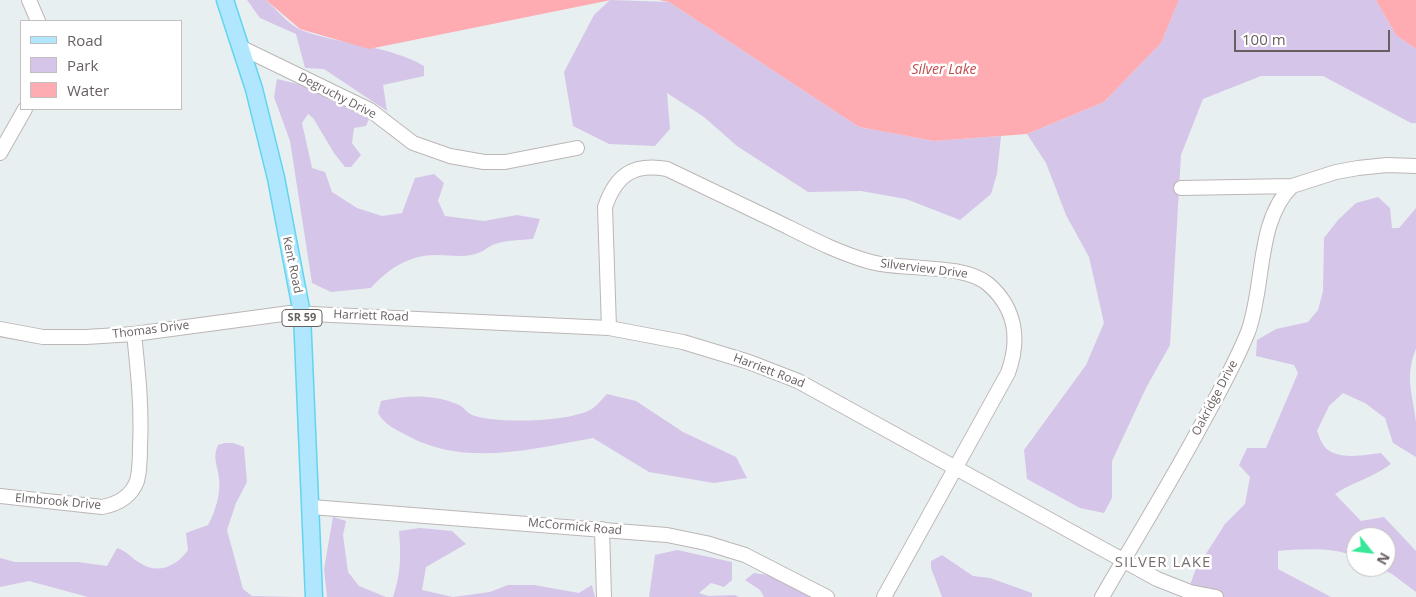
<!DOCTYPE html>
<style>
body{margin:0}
#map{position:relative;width:1416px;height:597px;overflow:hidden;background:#e8eff1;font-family:"Open Sans",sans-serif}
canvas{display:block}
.legend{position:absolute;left:20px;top:20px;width:162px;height:90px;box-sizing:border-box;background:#fff;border:1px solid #c3bfbf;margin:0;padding:6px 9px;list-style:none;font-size:15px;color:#685f5f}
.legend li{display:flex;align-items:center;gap:10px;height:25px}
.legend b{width:25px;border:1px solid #c3bfbf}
.north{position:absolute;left:1346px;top:527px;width:50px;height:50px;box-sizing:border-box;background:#fff;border:1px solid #c3bfbf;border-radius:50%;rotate:119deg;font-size:14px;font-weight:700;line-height:20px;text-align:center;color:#685f5f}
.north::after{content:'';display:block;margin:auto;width:18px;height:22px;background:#37e898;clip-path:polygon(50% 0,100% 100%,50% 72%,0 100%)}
.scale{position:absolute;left:1234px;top:30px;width:156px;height:22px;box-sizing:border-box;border:2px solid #685f5f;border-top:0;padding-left:6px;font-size:15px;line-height:18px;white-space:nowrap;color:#685f5f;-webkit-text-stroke:4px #fff;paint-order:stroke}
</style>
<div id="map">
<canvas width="1416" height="597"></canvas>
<ul class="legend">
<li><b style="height:6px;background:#b0e6fe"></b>Road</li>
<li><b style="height:14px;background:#d5c5e8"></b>Park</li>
<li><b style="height:14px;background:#feabb2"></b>Water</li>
</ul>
<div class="north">N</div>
<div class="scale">100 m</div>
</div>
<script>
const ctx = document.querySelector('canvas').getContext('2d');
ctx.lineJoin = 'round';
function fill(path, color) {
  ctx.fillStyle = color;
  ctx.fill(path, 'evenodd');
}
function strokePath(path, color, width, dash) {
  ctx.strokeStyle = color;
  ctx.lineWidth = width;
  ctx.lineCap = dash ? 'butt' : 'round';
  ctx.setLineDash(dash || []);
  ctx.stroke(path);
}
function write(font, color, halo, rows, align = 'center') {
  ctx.font = font + ' "Open Sans",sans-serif';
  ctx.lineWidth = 5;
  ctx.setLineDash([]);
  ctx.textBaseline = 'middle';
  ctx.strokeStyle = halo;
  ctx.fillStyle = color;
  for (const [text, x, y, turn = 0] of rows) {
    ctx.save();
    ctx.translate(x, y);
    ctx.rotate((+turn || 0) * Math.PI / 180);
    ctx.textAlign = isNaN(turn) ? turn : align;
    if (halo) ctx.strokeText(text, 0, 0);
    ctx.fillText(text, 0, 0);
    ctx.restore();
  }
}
const green = new Path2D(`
 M247 0H266C276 9 289 25 301 30 340 45 389 45 424 66V76L383 85 387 111 324 69 305 68 296 34 260 18Z
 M610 0 669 2 859 127 934 141 1001 136 997 174 991 194 960 220 906 199 861 191 808 192 737 146 704 117 667 93 670 129 655 146 609 144 573 126 564 72 594 15Z
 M1179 0H1376L1396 35 1416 49V123H1411L1323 76H1261L1203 99 1181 155 1170 345 1146 388 1112 461V498L1104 513 1080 508 1027 479 1024 450 1086 365 1104 323 1089 257 1066 215 1046 163 1027 134 1104 102 1161 43Z
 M277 79 306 86 369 119 366 126 354 128 352 143 361 155 351 167H345L334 153 313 118 308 114 302 123 312 168 325 172 332 192 357 208 382 216 402 213 415 178 434 174 444 183 438 201 445 216 484 221 517 215 540 219 533 239C521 240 506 240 495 244 486 247 484 253 471 255 460 257 448 255 437 255 409 255 389 268 371 288L331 292 312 283 290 141 274 97Z
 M1378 197 1390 208 1392 228H1399L1416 208V349C1404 378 1413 394 1416 422 1416 433 1416 445 1416 457L1393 443 1385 418 1365 403 1343 393 1329 406 1317 431C1319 436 1321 442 1324 446 1335 461 1365 455 1381 453L1391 464C1372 478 1355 481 1335 494L1361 521 1384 517 1416 551V592L1392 574 1377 567H1386V537H1356V557C1334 547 1301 549 1278 551V569L1331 597H1186L1195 571 1225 524 1245 504 1250 477 1239 465 1247 448H1266L1298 373 1294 365 1256 356 1257 340 1276 329 1308 322 1318 310 1323 291 1324 238 1338 220 1356 203Z
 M607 394 636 401 683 432 736 457 747 478 714 483 649 472 593 438C532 449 465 467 408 436 395 429 385 425 378 413L381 401C407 395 432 394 457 404 463 406 467 413 472 415 495 424 568 422 590 410 596 407 602 399 607 394Z
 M225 443H233L244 447 247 482 236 503 227 530 243 589 252 596 296 597H88L29 581 0 587V558L15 562H78L107 566 117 548C127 551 131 558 140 563 158 575 177 566 188 550L186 533 208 525C215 513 221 493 219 479 218 465 212 459 218 445Z
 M333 517 346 521 343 535 348 572 359 586 386 597H327L324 569Z
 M420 528 452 531 466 544 426 567 422 590 453 597 490 592 508 585H534L579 593 592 585 595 597H393C401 574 401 555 399 531Z
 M677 550 732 562V580L724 587 711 583 699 593 709 596 735 595 739 597H649L655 555Z
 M942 555 973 576 990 578 1032 593V597H942L931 568V561Z
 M754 573 775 576 812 597H764L760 590 745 580Z`);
const water = new Path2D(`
 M266 0H611L369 49 300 29Z
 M659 0H1179L1161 43 1104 102 1027 134 934 141 859 127 669 2Z
 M1376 0H1416V49L1396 35Z`);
const minor = new Path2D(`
 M29 0 38 21
 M240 47 370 110 413 143 450 156 484 162H505L577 148
 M0 153 25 109
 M1181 188 1292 186 1336 172 1358 168 1387 165 1416 166
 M609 328 605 207C616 175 633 163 667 169 706 188 745 206 784 225 812 239 839 253 871 262 905 271 963 263 988 284 1016 308 1020 340 1008 373L884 597
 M0 329 43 337H86L134 334 290 313 609 328 683 342 749 362 798 381 1157 579 1190 592 1216 597
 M0 496 102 507C118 504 131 497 137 481 140 470 140 457 140 446 142 408 138 371 134 334
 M311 507 667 535 706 543 745 555 827 597
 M602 529 604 597
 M1102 597C1136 538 1172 480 1204 420 1220 391 1236 362 1248 332 1265 286 1256 221 1292 186`);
const major = new Path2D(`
 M225 0 254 89 276 178 302 314 314 597`);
const shields = [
 [302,318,40]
];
const shieldNames = [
 ["SR 59",302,318]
];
const streetNames = [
 ["Degruchy Drive",337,96,27],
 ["Kent Road",292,265,78],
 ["Silverview Drive",924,269,7],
 ["Harriett Road",371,316,2],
 ["Thomas Drive",151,330,-7],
 ["Harriett Road",769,371,21],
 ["Oakridge Drive",1215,398,-62],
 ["Elmbrook Drive",58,502,5],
 ["McCormick Road",575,527,5]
];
const waterNames = [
 ["Silver Lake",944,70]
];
const quarterNames = [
 ["SILVER LAKE",1163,563]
];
fill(green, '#d5c5e8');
fill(water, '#feabb2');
strokePath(minor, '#bcb6b5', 16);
strokePath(major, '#61d5f0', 19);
strokePath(minor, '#fff', 14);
strokePath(major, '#b0e6fe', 16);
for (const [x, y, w] of shields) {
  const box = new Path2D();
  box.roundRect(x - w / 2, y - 8.5, w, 17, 4);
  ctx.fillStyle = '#fff';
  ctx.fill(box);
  strokePath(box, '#685f5f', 1);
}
write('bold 11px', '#685f5f', null, shieldNames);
write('12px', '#685f5f', '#fff', streetNames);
write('italic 14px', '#c44b4d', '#fff', waterNames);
ctx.letterSpacing = '1px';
write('15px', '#7a7070', '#fff', quarterNames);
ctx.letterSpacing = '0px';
</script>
